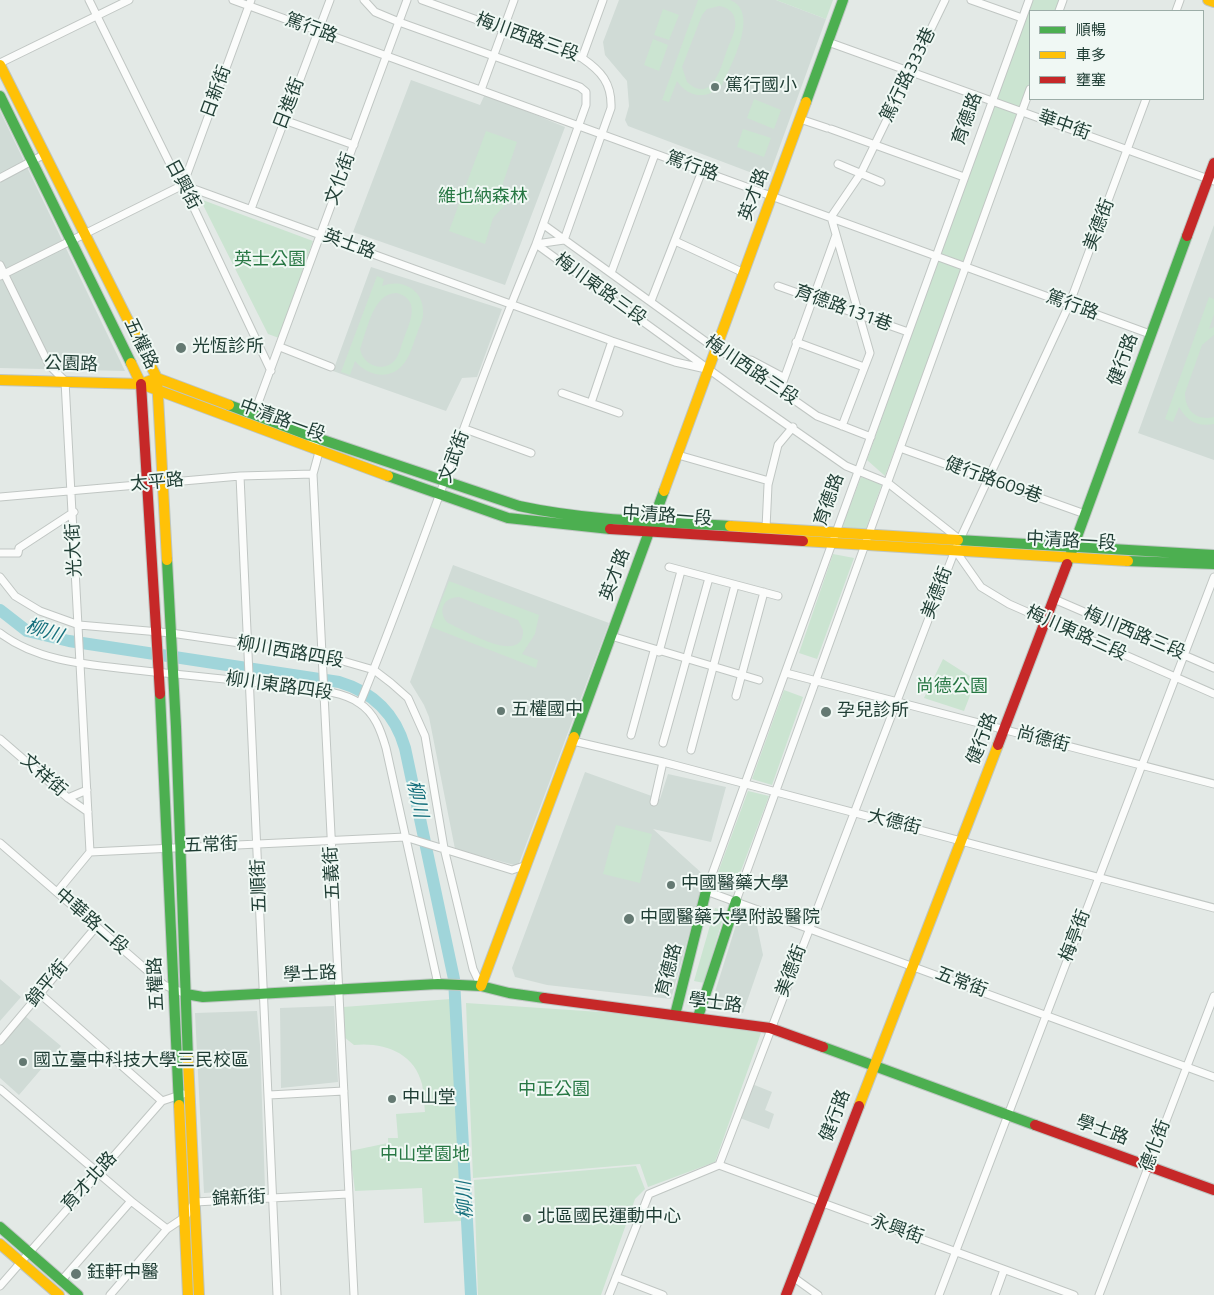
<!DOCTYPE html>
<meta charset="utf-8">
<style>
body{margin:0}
#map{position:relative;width:1214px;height:1295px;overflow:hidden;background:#e3e9e6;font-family:"Titillium Web","Noto Sans TC",sans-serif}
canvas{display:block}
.legend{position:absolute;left:1029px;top:10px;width:175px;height:90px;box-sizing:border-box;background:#f0f8f4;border:1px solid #9cada7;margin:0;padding:6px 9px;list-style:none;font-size:15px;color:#1f3d34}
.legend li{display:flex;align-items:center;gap:10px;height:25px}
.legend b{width:25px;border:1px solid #9cada7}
</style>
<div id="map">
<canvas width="1214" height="1295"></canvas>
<ul class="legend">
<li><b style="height:6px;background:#4caf50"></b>順暢</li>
<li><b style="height:6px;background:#ffc107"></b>車多</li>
<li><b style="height:6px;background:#c62828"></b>壅塞</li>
</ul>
</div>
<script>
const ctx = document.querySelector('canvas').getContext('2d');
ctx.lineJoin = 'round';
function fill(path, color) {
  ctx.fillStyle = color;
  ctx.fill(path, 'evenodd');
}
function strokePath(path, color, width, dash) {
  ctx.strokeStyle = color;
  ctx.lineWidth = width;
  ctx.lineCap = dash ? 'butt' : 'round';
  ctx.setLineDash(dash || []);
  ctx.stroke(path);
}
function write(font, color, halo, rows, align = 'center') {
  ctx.font = font + ' "Titillium Web","Noto Sans TC",sans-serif';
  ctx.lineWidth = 4;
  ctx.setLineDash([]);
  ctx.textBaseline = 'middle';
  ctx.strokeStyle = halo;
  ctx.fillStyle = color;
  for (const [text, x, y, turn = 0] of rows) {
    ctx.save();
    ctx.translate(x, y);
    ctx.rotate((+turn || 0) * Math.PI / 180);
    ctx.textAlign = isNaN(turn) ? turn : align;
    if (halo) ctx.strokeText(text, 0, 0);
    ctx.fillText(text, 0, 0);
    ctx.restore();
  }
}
const built = new Path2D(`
 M619 0H776L826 19 768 179 628 126 625 120 629 106 627 81 605 55 603 42Z
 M411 80 480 105 485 94 565 127 505 285 353 232Z
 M0 111 125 371 0 368Z
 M1214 225V460L1138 433Z
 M371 267 502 309 477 377 462 378 446 411 333 371Z
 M453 565 609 623 518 866 455 849 429 717 424 705 410 682Z
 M585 772 660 799 668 774 726 787 711 842 653 829 705 876 671 999 547 985 515 977 512 968Z
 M741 909 760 914 757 926 763 955 743 1013 710 1008Z
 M0 979 21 997 0 1021Z
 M334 1006 338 1082 281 1088 280 1008Z
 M257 1011 260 1045 265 1189 204 1193 195 1013Z
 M25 1016 61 1046 19 1095 0 1078V1046Z
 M752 1084 772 1092 765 1110 774 1114 769 1129 740 1118Z`);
const green = new Path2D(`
 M698 0C707 0 721 0 730 0 761 12 730 67 722 85 708 100 688 98 677 81L669 102 662 100ZM719 6C727 7 734 12 735 20 737 30 730 41 727 50 721 67 712 105 687 82L682 67 702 15 707 9Z
 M776 0H833L826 19Z
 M1031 0H1060L1056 11H1030V81L1021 108 995 99Z
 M663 9 679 15 669 40 654 35Z
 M653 39 668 45 659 71 644 65Z
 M754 99 781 110 774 129 747 118Z
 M993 104 1019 114 964 262 939 253Z
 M743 129 771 138 764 157 737 147Z
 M486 131 517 142 503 183 506 204 493 218 485 244 449 231Z
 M200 199 313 241 279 338 268 334Z
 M938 259 962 268 885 476 867 460Z
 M377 276 384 279 382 286C401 278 423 289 423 311 424 319 419 327 417 334 413 343 411 354 405 362 392 381 368 377 355 361L350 375 341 372ZM397 293C421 300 410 322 404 338 401 345 400 354 395 360 383 374 363 365 360 349 367 331 373 292 397 293Z
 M1209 297 1214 299V314L1209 329 1214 327V335L1202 345 1185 393C1185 411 1197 421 1214 417V424C1197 427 1187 421 1179 407L1173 422 1165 419Z
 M861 477 882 484 866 529 842 527Z
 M833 554 854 558 817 659 799 653Z
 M449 581 539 615 535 634 522 654 538 660 536 668 431 627ZM459 597 518 620 523 630C524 667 464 630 448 623 437 612 443 597 459 597Z
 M943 659 976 680 964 711 924 698Z
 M784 690 803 697 772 785 752 779Z
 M748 791 769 796 733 892 713 886Z
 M616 825 652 834 640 883 603 874Z
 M715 908 725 911 704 983 694 981Z
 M451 999 461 1221 424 1223 422 1188 355 1191 350 1151 388 1143V1138H398L396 1114 425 1112C424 1103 424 1093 422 1084 414 1052 383 1042 354 1045L344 1037 343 1007Z
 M466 1003 645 1015 761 1033 715 1162 648 1187 640 1164 473 1178Z
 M636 1166 645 1189 635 1199 601 1295H478L474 1180Z`);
const river = new Path2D(`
 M0 610 27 631 69 641 339 682C373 692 395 713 405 748L454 979 471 1295`);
const street = new Path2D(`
 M89 0 172 168 183 185 271 371
 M233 0 1150 334
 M364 0 375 12 399 22 580 87 586 92V105L536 244 747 397 846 466 888 483 959 539
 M422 0 582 58C601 71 612 83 611 108L564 240
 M971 0 1022 18
 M1029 0 706 891 1214 1077
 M1059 11 1063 0
 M1176 11 1180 0
 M828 42 1214 181
 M582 58 603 0
 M0 63 129 0
 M481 90 514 0
 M800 119 827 128
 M284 120 354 145
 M831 129 964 177
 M838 164 881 182
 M0 178 45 154
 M183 185 251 0
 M251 209 330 0
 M544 225 716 349 737 360 817 416 871 437
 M675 241 744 273
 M0 265 49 365 65 381 90 852
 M611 273 655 154
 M0 276 183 185 612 341 675 362 706 369
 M778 286 908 332
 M651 301 702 171
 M796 342 864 367
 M280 347 331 367
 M738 360H751L783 377
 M780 390 836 235
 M562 393 619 413
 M591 403 612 341
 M254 414 407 0
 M842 426 870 353 831 217 861 173 945 0
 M465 429 531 453
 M309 435 319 452 313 474 354 1295
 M900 448 1085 514
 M678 455 769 481
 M240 476 277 1295
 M0 497 240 476 313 474
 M766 528 768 485 778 445 793 427
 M955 550 981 587 1009 604 1214 694
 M0 553H18L19 548 74 512
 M669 567 778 596
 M0 577 15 596 40 611 79 625 171 633 322 655 374 670 391 683 408 698 425 736 444 848 473 969 481 986
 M1054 599 1214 668
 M0 633C41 664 96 665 145 671 193 676 241 680 289 687 311 690 340 690 359 703 375 713 381 731 386 748L438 984
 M611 636 759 680
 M659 652 681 571
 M786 673 1214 784
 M736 696 764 592
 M360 703C422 552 472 395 536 244L564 240
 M631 735 654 651
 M0 739 68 798 88 812
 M573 741 663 762 1214 908
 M663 743 709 578
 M691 750 735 585
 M68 798 87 790
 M654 802 663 762
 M0 843 164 985 186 994
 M57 892 90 852 405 837 512 870 527 865
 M736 901 1030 89
 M39 993 162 1101
 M0 1041 96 927
 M0 1089 131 1201 167 1229
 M269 1095 344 1091
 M719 1165 1074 1295
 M616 1277 663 1295
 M793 1277 818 1295
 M61 1281 131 1201
 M0 1286 162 1101 183 1094
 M110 1295 167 1229 185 1217 195 1202 348 1194
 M609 1295 649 1194 719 1165 955 550 1069 305 1146 99
 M939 1295 1214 577
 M995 1295 1004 1270
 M1099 1295 1214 996`);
const fast = new Path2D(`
 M0 96 131 363
 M806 102 843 0
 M229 405 308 435 519 506C588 521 660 522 730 526
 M388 476 508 518 610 529
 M958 540 1214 555
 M167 560 176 727 188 1059
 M1128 561 1214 564
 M1067 564 1187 236
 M160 694 179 1105
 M574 737 664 491
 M186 994 203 997 438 984 481 986 509 993 544 998
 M675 1015 706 891
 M698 1017 736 901
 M823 1047 1035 1125
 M0 1227 78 1295`);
const slow = new Path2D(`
 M1208 0 1214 2
 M0 65 157 378 229 405
 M131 363 141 384 388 476
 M0 380 141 384 157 378 167 560
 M664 491 806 102
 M730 526 958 540
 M803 541 1128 561
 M481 986 574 737
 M188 1059 199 1295
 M179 1105 188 1295
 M859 1106 998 745
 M0 1244 59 1295`);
const jam = new Path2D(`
 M1187 236 1214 163
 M141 384 160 694
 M610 529 803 541
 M998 745 1067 564
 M544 998 770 1028 823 1047
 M1035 1125 1214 1190
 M786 1295 859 1106`);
const markers = [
 [715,87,5,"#647972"],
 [181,348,6,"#647972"],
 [501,711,5,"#647972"],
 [826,712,6,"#647972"],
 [671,885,5,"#647972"],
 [629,919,6,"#647972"],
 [23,1062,5,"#647972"],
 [392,1099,5,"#647972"],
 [527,1218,5,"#647972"],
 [76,1274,6,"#647972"]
];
const streetNames = [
 ["篤行路",311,29,20],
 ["梅川西路三段",527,38,20],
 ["篤行路333巷",909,75,-64],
 ["日新街",217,92,-70],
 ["日進街",290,104,-69],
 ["育德路",968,119,-70],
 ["華中街",1064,126,20],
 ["篤行路",692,167,20],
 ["文化街",341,179,-70],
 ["日興街",182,185,62],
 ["英才路",755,195,-70],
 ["美德街",1100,225,-69],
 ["英士路",349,245,20],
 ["梅川東路三段",600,290,36],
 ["篤行路",1072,306,20],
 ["育德路131巷",843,309,20],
 ["五權路",140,344,64],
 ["健行路",1124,360,-70],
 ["公園路",71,365,2],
 ["梅川西路三段",751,371,34],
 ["中清路一段",282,421,20],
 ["文武街",455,457,-69],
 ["健行路609巷",993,481,20],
 ["太平路",157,483,-5],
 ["育德路",830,500,-70],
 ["中清路一段",667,517,4],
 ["中清路一段",1071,542,3],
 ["光大街",75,550,-93],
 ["英才路",616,575,-70],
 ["美德街",938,593,-69],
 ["梅川東路三段",1076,634,24],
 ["梅川西路三段",1134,634,23],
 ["柳川西路四段",290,653,10],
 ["柳川東路四段",279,687,8],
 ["健行路",983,739,-69],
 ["尚德街",1043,740,15],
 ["文祥街",43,776,41],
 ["大德街",894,823,14],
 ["五常街",211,846,-2],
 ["五義街",333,873,-93],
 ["五順街",260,886,-92],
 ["中華路二段",91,922,41],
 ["梅亭街",1076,936,-69],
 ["育德路",670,970,-75],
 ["美德街",792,971,-69],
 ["學士路",310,975,-3],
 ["五常街",961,983,21],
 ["錦平街",48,984,-50],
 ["五權路",157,984,-93],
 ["學士路",715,1004,7],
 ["健行路",836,1116,-69],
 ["學士路",1102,1131,20],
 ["德化街",1156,1146,-69],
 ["育才北路",90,1182,-48],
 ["錦新街",239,1199,-3],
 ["永興街",897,1230,20]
];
const poiNames = [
 ["篤行國小",725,87],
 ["光恆診所",192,348],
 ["五權國中",511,711],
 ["孕兒診所",837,712],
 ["中國醫藥大學",681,885],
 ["中國醫藥大學附設醫院",640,919],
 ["國立臺中科技大學三民校區",33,1062],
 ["中山堂",402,1099],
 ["北區國民運動中心",537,1218],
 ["鈺軒中醫",87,1274]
];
const parkNames = [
 ["維也納森林",483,198],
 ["英士公園",270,261],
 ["尚德公園",952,688],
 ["中正公園",554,1091],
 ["中山堂園地",425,1156]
];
const waterNames = [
 ["柳川",44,632,18],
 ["柳川",416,799,78],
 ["柳川",466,1200,-93]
];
fill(built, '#d0dbd6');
fill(green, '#cbe4d1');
strokePath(river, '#a0d5da', 12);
strokePath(street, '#c0c6c3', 9);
strokePath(fast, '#bec6c3', 12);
strokePath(slow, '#bec6c3', 12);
strokePath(jam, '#bec6c3', 12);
strokePath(street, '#fbfcfb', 7);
strokePath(fast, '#4caf50', 10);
strokePath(slow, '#ffc107', 10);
strokePath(jam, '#c62828', 10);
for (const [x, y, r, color] of markers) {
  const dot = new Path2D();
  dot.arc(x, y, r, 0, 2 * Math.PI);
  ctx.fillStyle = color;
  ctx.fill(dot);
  strokePath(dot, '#f0f8f4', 2);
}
write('18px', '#1f3d34', '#f0f8f4', streetNames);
write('18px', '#1f3d34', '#f0f8f4', poiNames, 'left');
write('18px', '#277743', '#f0f8f4', parkNames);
write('italic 19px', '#16707d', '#f0f8f4', waterNames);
</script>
